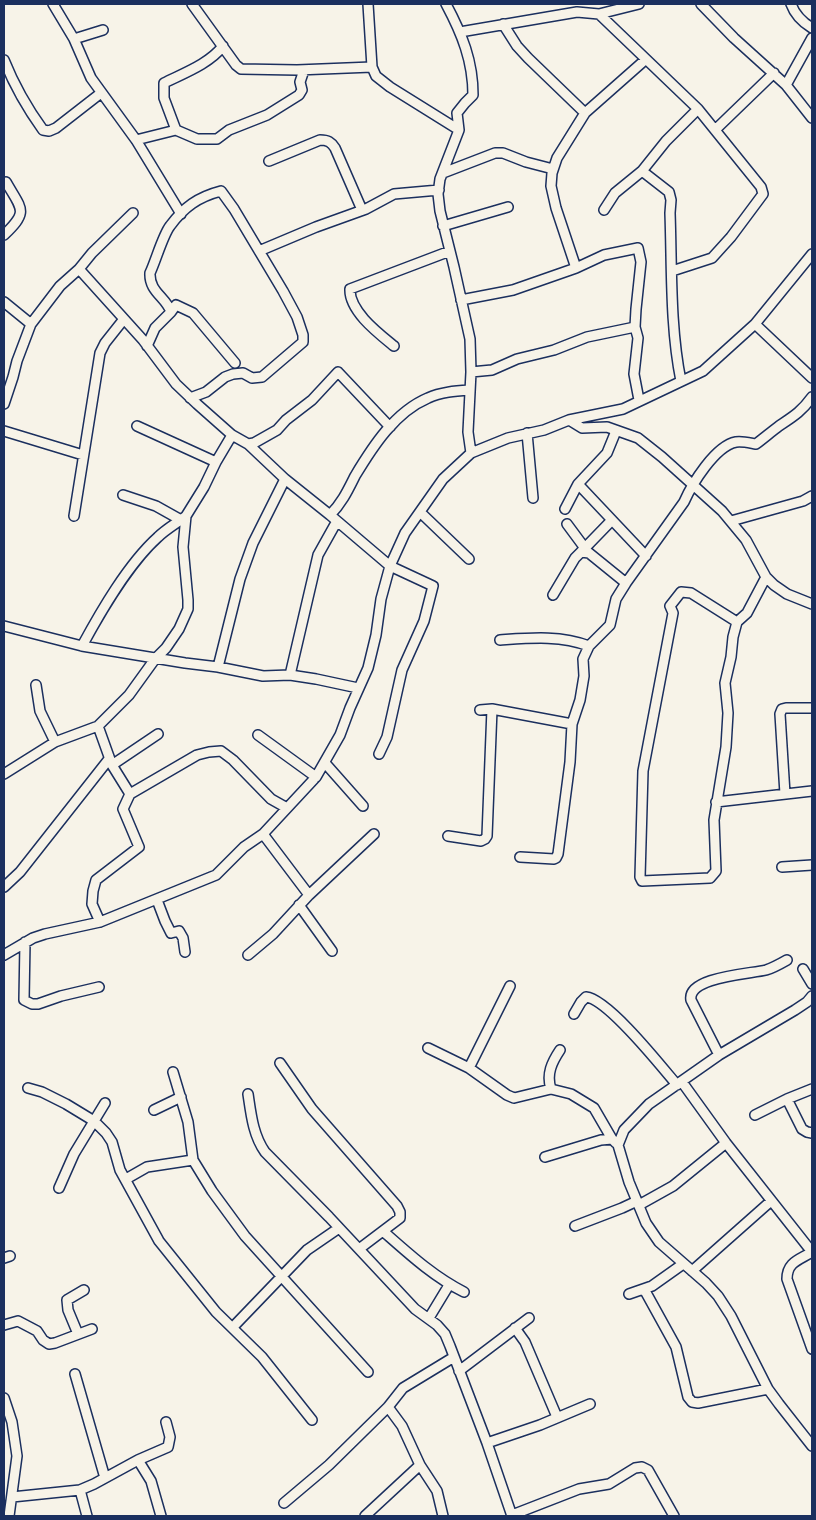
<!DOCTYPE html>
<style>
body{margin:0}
#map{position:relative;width:816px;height:1520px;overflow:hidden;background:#f7f3e8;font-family:Sriracha,sans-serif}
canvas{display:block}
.frame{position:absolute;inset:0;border:5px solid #1b2f5e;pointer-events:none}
</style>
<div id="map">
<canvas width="816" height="1520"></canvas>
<div class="frame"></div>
</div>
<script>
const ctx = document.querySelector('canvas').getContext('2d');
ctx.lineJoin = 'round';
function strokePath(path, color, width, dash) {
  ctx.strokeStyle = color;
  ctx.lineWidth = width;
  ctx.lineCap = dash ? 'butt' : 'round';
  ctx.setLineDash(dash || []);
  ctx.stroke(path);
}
const minor = new Path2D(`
 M53 4 74 39 91 78 136 140 181 214
 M192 4 236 65 241 69 297 70 372 67
 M368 4 372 67 376 76 390 87 459 130
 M446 4C462 34 473 61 473 95L465 103 457 113 459 130 440 179 438 194 440 211 454 267 470 339 471 372 468 432 471 453
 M701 4 734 38 786 85 812 118
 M791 4C795 15 802 22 812 28
 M599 14 698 109 761 187 763 194 731 237 712 258 672 271
 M503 24 517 46 528 58 585 113
 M460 32 577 12 599 14 639 4
 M74 39 103 30
 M4 60C14 85 27 108 43 130L49 131 56 128 101 93
 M786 85 812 38
 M176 130 164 98V83C184 73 209 64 223 46
 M715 130 774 73
 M136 140 176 130 197 139H217L229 130 267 115 299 95 302 90 300 82 304 70
 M269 161 320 140C328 140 331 142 335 148L362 210
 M642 171 669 192 671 200 670 213C672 269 670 327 681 381
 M443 173 495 153H503L526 162 553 169
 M604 210 615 193 642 171 666 141 698 109
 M443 226 508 207
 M4 235C29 211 22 210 6 182
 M259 251 316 227 366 209 394 194 439 190
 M576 268 556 208 551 186 552 173 557 158 585 113 645 60
 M79 269 143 340 176 384 197 404 232 435 248 444 285 479 330 515 390 566 433 586 424 621 402 670 387 737 379 754
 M461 300 513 290 576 268 604 255 638 248 641 262 636 309 635 327 638 338 634 374 639 400
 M4 302 31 324
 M171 312 176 305 193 313 235 363
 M755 324 812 378
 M147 346 155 328 171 312C166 297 149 292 150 273 156 260 163 235 170 226 184 207 198 197 221 191L234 209 283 291 297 317 303 335V342L262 377 252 378 243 373 233 374 225 377 206 392 190 398
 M394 346C378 333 349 311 350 289L450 251
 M471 372 492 370 517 359 554 350 587 337 635 327
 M4 404 13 377 17 361 31 324 60 286 79 269 92 253 133 213
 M569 420 623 409 703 371 755 324 812 254
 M137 426 216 462
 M4 431 83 455
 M527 433 533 498
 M248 444 254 443 277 430 286 420 312 400 338 372 390 427
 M578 484 646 556
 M123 495 156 506 181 520
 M565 509 578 484 607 453 616 431
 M420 512 469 559
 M330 515C342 503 348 490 355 476 373 446 395 412 428 398 441 392 456 391 470 390
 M74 516 100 353 105 343 124 319
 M731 521 803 501 812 496
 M567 524 587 551
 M581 552 612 520
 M553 595 575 558 581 552 589 553 626 583
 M737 622 691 593 681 592 670 606 673 613 643 771 640 877 642 881 710 878 716 871 714 820 726 747 728 713 725 683 731 657 733 637 737 622 747 613 766 577
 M4 626 82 646 185 663 218 667 263 676 290 675 316 679 358 688
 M500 640C530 638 560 635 589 646
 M82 646C101 611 128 564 158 537 166 529 177 523 186 516
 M218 667 240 579 253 543 285 479
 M290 675 318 555 337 521
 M36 685 40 711 55 742
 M480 710 492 709 572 724
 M98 726 112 765 130 794
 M258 735 316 777
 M325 763 363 806
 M112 765 158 734
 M4 774 55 742 98 726 129 695 155 659 166 648 179 629 188 609V600L183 547 186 516 204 487 216 462 232 435
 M785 794 780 714 782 709 786 708H812
 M716 802 812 791
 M263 834 309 895
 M448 836 481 841 485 839 487 836 492 709
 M520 857 554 859 556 858 558 854 570 762 572 724 580 700 584 676 583 659 589 646 610 625 616 599 626 583 684 502C692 484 715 446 736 442 742 441 750 443 756 444 764 438 771 432 779 426 794 416 801 412 812 397
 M782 867 812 865
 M4 887 20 872 109 759
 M157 900 165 921 171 933 179 931 183 938 185 952
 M299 905 332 951
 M100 922 92 904 93 891 96 880 139 847 123 809 130 794 197 755 209 752 221 751 233 760 271 799 287 808
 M25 942 24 1000 32 1004H38L61 996 99 987
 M4 955 33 938 45 934 100 922 216 875 244 847 263 834 316 777 340 735 350 708 368 668 376 635 381 599 390 566 405 533 443 479 471 453 508 438 544 430 569 420 582 428 607 427 638 438 662 457 722 511 746 540 766 577 774 585 787 594 812 604
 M248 955 273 934 309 895 374 834
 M803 969 812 984
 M812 996 807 1002 795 1010 719 1055 649 1104 624 1130 618 1145 629 1182 646 1223 659 1242 706 1283 718 1296 731 1316 768 1389 779 1404 812 1446
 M574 1014 581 1002 586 997C608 999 661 1066 677 1085
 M428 1048 469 1068 507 1095 514 1098 551 1089 571 1094 594 1108 612 1139
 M719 1055 691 1000C687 977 750 974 766 970 773 968 780 964 787 960
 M280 1063 312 1109 397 1206 400 1212V1218L359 1249
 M469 1068 510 986
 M173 1072 188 1122 193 1160 212 1191 245 1236 368 1372
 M682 1082 726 1143 812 1252
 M28 1088 42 1092 66 1104 94 1121 106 1133 112 1142 120 1170 159 1241 216 1312 262 1357 312 1420
 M551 1089C546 1074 552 1062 560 1050
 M812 1089 787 1099 802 1129 807 1132 812 1133
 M248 1094C251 1114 253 1135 265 1152L329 1217 415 1309 437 1325 445 1334 450 1346 487 1443 512 1516
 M154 1110 181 1097
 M755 1115 787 1099
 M545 1157 601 1140 612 1139 616 1143
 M126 1179 147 1167 193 1160
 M59 1188 74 1154 105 1103
 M639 1205 673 1186 726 1143
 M575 1226 622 1208 637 1201
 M384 1232C409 1254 434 1277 464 1292
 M812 1252C799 1260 787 1262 787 1279L812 1349
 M4 1258 10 1256
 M692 1271 771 1201
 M644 1289 676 1347 688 1397 692 1402 698 1403 768 1389
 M629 1294 652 1286 683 1264
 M429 1318 449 1285
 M4 1325 18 1321 37 1331 43 1340 49 1344 55 1343 92 1329
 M233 1327 307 1250 339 1228
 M515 1328 525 1342 557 1417
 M78 1334 68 1310 67 1300 84 1290
 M459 1371 529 1318
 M75 1374 105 1478
 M4 1398 12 1422 17 1456 9 1516
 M388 1407 402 1426 420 1465 437 1491 443 1516
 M487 1443 540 1425 590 1404
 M138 1460 151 1481 161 1516
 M80 1490 87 1516
 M12 1497 80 1490 94 1484 138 1460 168 1447 170 1437 166 1422
 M284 1503 329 1465 388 1407 403 1388 454 1357
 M512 1515 579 1489 609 1484 635 1468 642 1467 648 1470 674 1516
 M365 1516 420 1465`);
strokePath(minor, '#1b2f5e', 12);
strokePath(minor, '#f7f3e8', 9);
</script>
